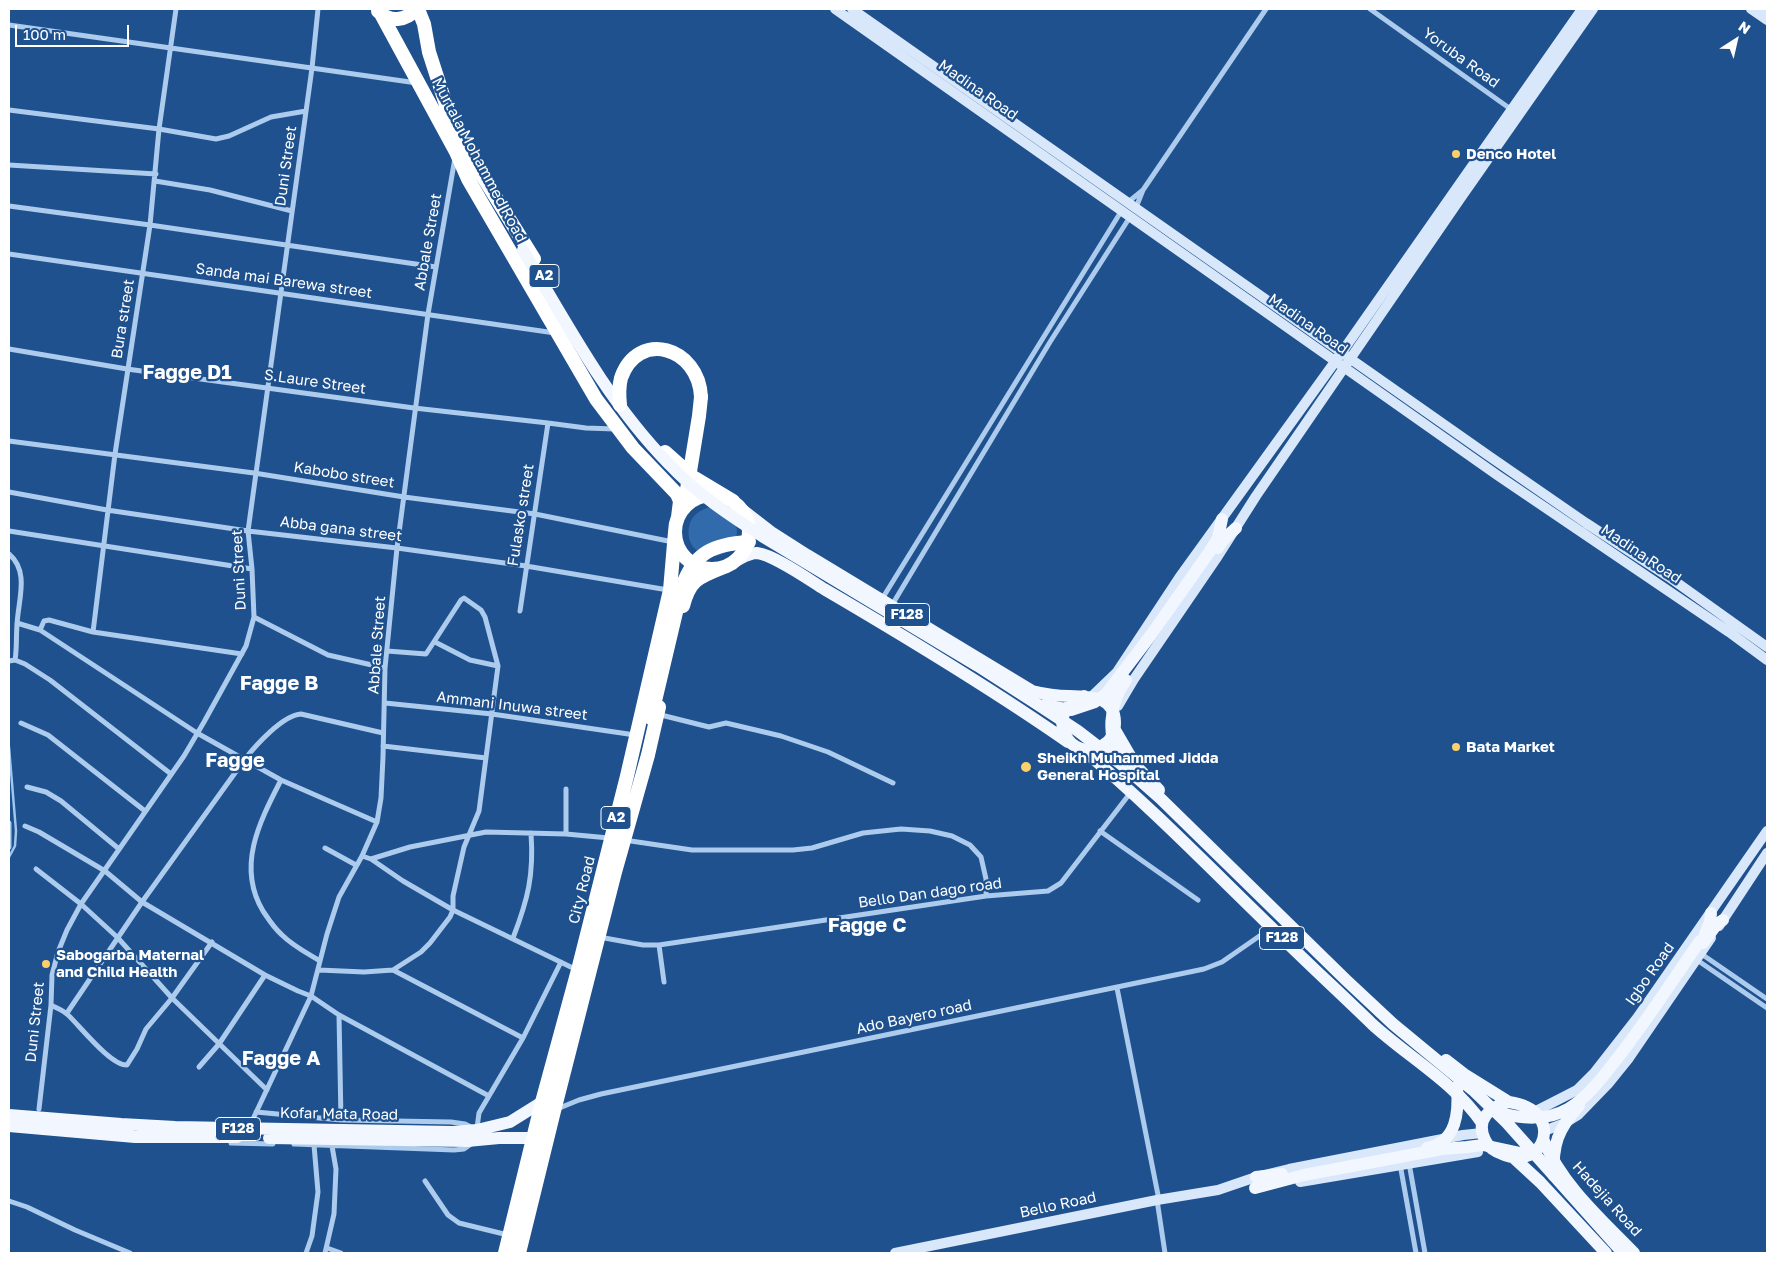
<!DOCTYPE html>
<style>
body{margin:0}
#map{position:relative;width:1776px;height:1262px;overflow:hidden;background:#1e518e;font-family:"Golos Text",sans-serif}
canvas{display:block}
.frame{position:absolute;inset:0;border:10px solid #fff;pointer-events:none}
.north{position:absolute;left:1711px;top:15px;width:50px;height:50px;-webkit-text-stroke:4px #1e518e;paint-order:stroke;rotate:35deg;font-size:14px;font-weight:700;line-height:20px;text-align:center;color:#fff}
.north::after{content:'';display:block;margin:auto;width:18px;height:22px;background:#fff;clip-path:polygon(50% 0,100% 100%,50% 72%,0 100%)}
.scale{position:absolute;left:15px;top:25px;width:114px;height:22px;box-sizing:border-box;border:2px solid #fff;border-top:0;padding-left:6px;font-size:15px;line-height:18px;white-space:nowrap;color:#fff;-webkit-text-stroke:4px #1e518e;paint-order:stroke}
</style>
<div id="map">
<canvas width="1776" height="1262"></canvas>
<div class="frame"></div>
<div class="north">N</div>
<div class="scale">100 m</div>
</div>
<script>
const ctx = document.querySelector('canvas').getContext('2d');
ctx.lineJoin = 'round';
function fill(path, color) {
  ctx.fillStyle = color;
  ctx.fill(path, 'evenodd');
}
function strokePath(path, color, width, dash) {
  ctx.strokeStyle = color;
  ctx.lineWidth = width;
  ctx.lineCap = dash ? 'butt' : 'round';
  ctx.setLineDash(dash || []);
  ctx.stroke(path);
}
function write(font, color, halo, rows, align = 'center') {
  ctx.font = font + ' "Golos Text",sans-serif';
  ctx.lineWidth = 4.5;
  ctx.setLineDash([]);
  ctx.textBaseline = 'middle';
  ctx.strokeStyle = halo;
  ctx.fillStyle = color;
  for (const [text, x, y, turn = 0] of rows) {
    ctx.save();
    ctx.translate(x, y);
    ctx.rotate((+turn || 0) * Math.PI / 180);
    ctx.textAlign = isNaN(turn) ? turn : align;
    if (halo) ctx.strokeText(text, 0, 0);
    ctx.fillText(text, 0, 0);
    ctx.restore();
  }
}
const green = new Path2D(`
 M710 507 735 520C749 567 682 566 689 527 691 515 700 510 710 507Z`);
const stream = new Path2D(`
 M9 747 16 831 15 846 9 857`);
const street = new Path2D(`
 M1370 9 1512 110
 M9 25 417 83
 M9 110 159 129 216 139 229 136 271 117 306 111
 M9 165 156 174
 M155 181 210 190 292 211
 M1143 190 1266 9
 M1127 203 1143 190 1135 210
 M9 206 150 225 436 267
 M9 254 555 333
 M9 349 127 369 414 408 548 423 586 428 615 429
 M9 441 254 473 404 497 535 514 673 542
 M9 492 107 510 248 531 397 548 526 566 668 590
 M9 531 252 569
 M9 554C30 572 18 600 17 625 16 637 17 649 15 660
 M882 599 1122 210
 M892 605 1050 342 1130 217
 M520 611 548 423
 M254 617 328 655 385 668
 M17 623 40 630 197 733 281 780 377 822
 M40 630 44 621 49 620 93 632 242 654
 M93 632 115 454 150 225 159 129 176 9
 M435 642 470 660 498 666
 M9 661 15 660 25 664 50 680 171 774
 M385 703 492 714 635 735
 M657 714 709 727 726 723 781 736 828 752 893 783
 M21 723 48 735 145 811
 M383 746 486 758
 M281 780C260 821 236 866 263 911 269 920 274 928 282 935 293 946 307 953 320 961
 M27 787 46 792 61 801 119 849
 M9 823V847
 M25 826 39 832 105 871 142 902 265 975 298 991 311 996 339 1015 489 1096
 M1100 831 1198 900
 M566 834V789
 M624 840 692 850H793L812 848 863 833 901 829 930 831 952 836 970 845 981 857 986 879V896
 M325 848 356 865
 M362 856 371 859 403 881 453 910 577 970
 M371 859 410 847 486 832 566 834 609 838
 M36 869 81 904 117 937 172 998 267 1090
 M599 937 643 945H659L986 896 1048 891 1061 883 1131 792
 M513 938C528 899 534 875 531 833
 M659 945 664 982
 M1700 953 1767 999
 M1697 960 1767 1008
 M319 970 364 972 393 970 421 952 430 943 450 917 453 910V896L464 847 479 811 498 666 485 617 481 610 464 598 461 600 426 654 387 651
 M393 970 523 1038
 M1117 988 1159 1200
 M51 1005C56 1008 63 1010 68 1015 80 1026 111 1066 127 1065L137 1049 146 1029 172 998 212 942
 M67 1013 142 902 245 759C256 745 283 715 301 714L383 733
 M339 1015 341 1120
 M199 1067 219 1044 265 975
 M39 1109 51 1005 52 975 58 952 67 930 81 904 184 756 204 722 246 646 254 617 252 569 248 531 312 68 318 9
 M557 1109 579 1100 601 1094 1204 969 1222 962 1271 928
 M256 1112 341 1120 451 1122 465 1124 471 1127
 M253 1119 311 996 327 934 339 897 362 856 377 822 381 798 383 757 385 668 397 548 428 314 455 158
 M477 1128 479 1113 523 1038 561 962
 M231 1143 273 1144
 M294 1144 454 1150 464 1149 471 1144
 M1409 1163 1425 1253
 M1400 1164 1416 1253
 M425 1181 448 1215 459 1223 508 1235
 M1157 1200 1165 1253
 M9 1201 27 1207 75 1230 130 1253
 M327 1248 341 1253
 M306 1253 312 1236 318 1192 314 1145
 M325 1253 334 1214 336 1169 332 1146`);
const secondary = new Path2D(`
 M835 9 1497 475 1729 632 1767 660
 M852 9 1489 456 1586 523 1669 577 1767 647
 M1751 9 1767 20
 M1766 9 1767 10
 M1092 696 1117 672 1179 578 1342 352 1582 9
 M1118 706 1134 679 1216 559 1256 496 1460 199 1593 9
 M1719 926 1767 853
 M1534 1112 1577 1090 1594 1073 1637 1018 1767 831
 M1544 1131 1565 1123 1578 1115 1608 1084 1629 1058 1711 938
 M1300 1182 1478 1152
 M895 1253 1157 1200 1218 1190 1256 1177 1289 1169 1463 1135 1482 1133`);
const primary = new Path2D(`
 M740 508 771 532 807 555 1032 691C1044 694 1056 696 1069 696 1089 697 1115 695 1115 723 1115 732 1111 741 1103 745 1070 766 1041 712 1084 696
 M1218 548 1223 540 1236 528
 M1210 551 1218 538 1222 519
 M735 561C742 558 749 553 757 553 774 555 808 579 824 589 906 637 989 687 1068 742
 M1115 730 1136 766 1159 790
 M1083 750C1149 805 1209 867 1271 927 1304 960 1339 992 1372 1024 1408 1057 1454 1082 1482 1123
 M1705 934 1710 922 1711 913
 M1703 943 1717 924 1723 920
 M1446 1060 1464 1074 1509 1102
 M1509 1102C1567 1110 1545 1173 1502 1154 1494 1151 1489 1148 1485 1140 1475 1120 1490 1106 1509 1102Z
 M9 1115 121 1124 175 1127 453 1132 477 1130 510 1122 542 1102
 M9 1126 135 1137H237
 M269 1138 467 1141 499 1138H534
 M1543 1139C1562 1185 1600 1218 1634 1253
 M1514 1158 1540 1182 1606 1253
 M1256 1177 1282 1174
 M1255 1188 1304 1175`);
const highway = new Path2D(`
 M418 9 424 24 429 52 449 114 472 159 534 259
 M378 11C390 23 406 21 416 9
 M381 14 456 152 468 179 596 399 633 448 677 494 680 501 678 517
 M665 452 693 477 733 501
 M675 532a37 37 0 1 1 74 0a37 37 0 1 1-74 0Z
 M684 508 699 416 701 397
 M683 606C690 579 699 577 724 567
 M505 1253 542 1102 578 970 627 776 670 590 675 532
 M519 1253 554 1111 615 872 648 755 659 707`);
const primaryBridge = new Path2D(`
 M523 250C567 324 608 402 669 464 696 493 729 515 762 536L978 666 1037 704 1078 731 1126 768 1160 798 1346 980 1393 1024 1473 1090 1507 1123 1623 1253
 M1044 705 1071 710 1095 702 1106 694 1151 635 1210 551
 M1123 764C1106 738 1108 705 1126 680
 M1498 1112C1520 1119 1547 1121 1568 1109 1588 1097 1602 1078 1616 1060 1646 1022 1672 981 1700 941
 M1427 1148C1457 1142 1459 1112 1457 1087
 M1304 1175 1442 1149 1467 1147 1483 1145 1525 1154
 M1554 1176C1552 1145 1558 1129 1579 1106`);
const highwayBridge = new Path2D(`
 M620 405C619 396 619 386 621 378 638 329 699 347 701 397
 M651 718 682 587C694 552 714 544 749 542`);
const markers = [
 [1456,154,5,"#fcd06b"],
 [1456,747,5,"#fcd06b"],
 [1026,767,6,"#fcd06b"],
 [46,964,5,"#fcd06b"]
];
const shields = [
 [544,276,30],
 [907,615,45],
 [616,818,30],
 [1282,938,45],
 [238,1129,45]
];
const shieldNames = [
 ["A2",544,276],
 ["F128",907,615],
 ["A2",616,818],
 ["F128",1282,938],
 ["F128",238,1129]
];
const streetNames = [
 ["Yoruba Road",1461,58,36],
 ["Madina Road",978,90,35],
 ["Murtala Mohammed Road",479,160,62],
 ["Duni Street",286,166,-82],
 ["Abbale Street",428,242,-80],
 ["Sanda mai Barewa street",284,281,8],
 ["Bura street",123,319,-81],
 ["Madina Road",1308,324,35],
 ["S.Laure Street",315,382,8],
 ["Kabobo street",344,475,9],
 ["Fulasko street",521,515,-81],
 ["Abba gana street",341,529,7],
 ["Madina Road",1641,554,34],
 ["Duni Street",239,570,-93],
 ["Abbale Street",377,645,-86],
 ["Ammani Inuwa street",512,706,7],
 ["City Road",582,890,-76],
 ["Bello Dan dago road",930,893,-8],
 ["Igbo Road",1650,974,-55],
 ["Ado Bayero road",914,1017,-12],
 ["Duni Street",35,1022,-84],
 ["Kofar Mata Road",339,1114,1],
 ["Hadejia Road",1607,1199,48],
 ["Bello Road",1058,1205,-12]
];
const poiNames = [
 ["Denco Hotel",1466,154],
 ["Bata Market",1466,747],
 ["Sheikh Muhammed Jidda",1037,758],
 ["General Hospital",1037,775],
 ["Sabogarba Maternal",56,955],
 ["and Child Health",56,972]
];
const districtNames = [
 ["Fagge D1",187,373],
 ["Fagge B",279,684],
 ["Fagge",235,761],
 ["Fagge C",867,926],
 ["Fagge A",281,1059]
];
fill(green, '#316bac');
strokePath(stream, '#9fc6ef', 2.5);
strokePath(street, '#accbed', 5);
strokePath(secondary, '#d8e7fa', 10);
strokePath(primary, '#f2f7ff', 12);
strokePath(highway, '#fff', 14);
strokePath(primaryBridge, '#f2f7ff', 12);
strokePath(highwayBridge, '#fff', 14);
for (const [x, y, r, color] of markers) {
  const dot = new Path2D();
  dot.arc(x, y, r, 0, 2 * Math.PI);
  ctx.fillStyle = color;
  ctx.fill(dot);
  strokePath(dot, '#1e518e', 2);
}
for (const [x, y, w] of shields) {
  const box = new Path2D();
  box.roundRect(x - w / 2, y - 11.5, w, 23, 4);
  ctx.fillStyle = '#1e518e';
  ctx.fill(box);
  strokePath(box, '#fff', 1);
}
write('bold 14px', '#fff', null, shieldNames);
write('15px', '#fff', '#1e518e', streetNames);
write('bold 15px', '#fff', '#1e518e', poiNames, 'left');
write('bold 20px', '#fff', '#1e518e', districtNames);
</script>
